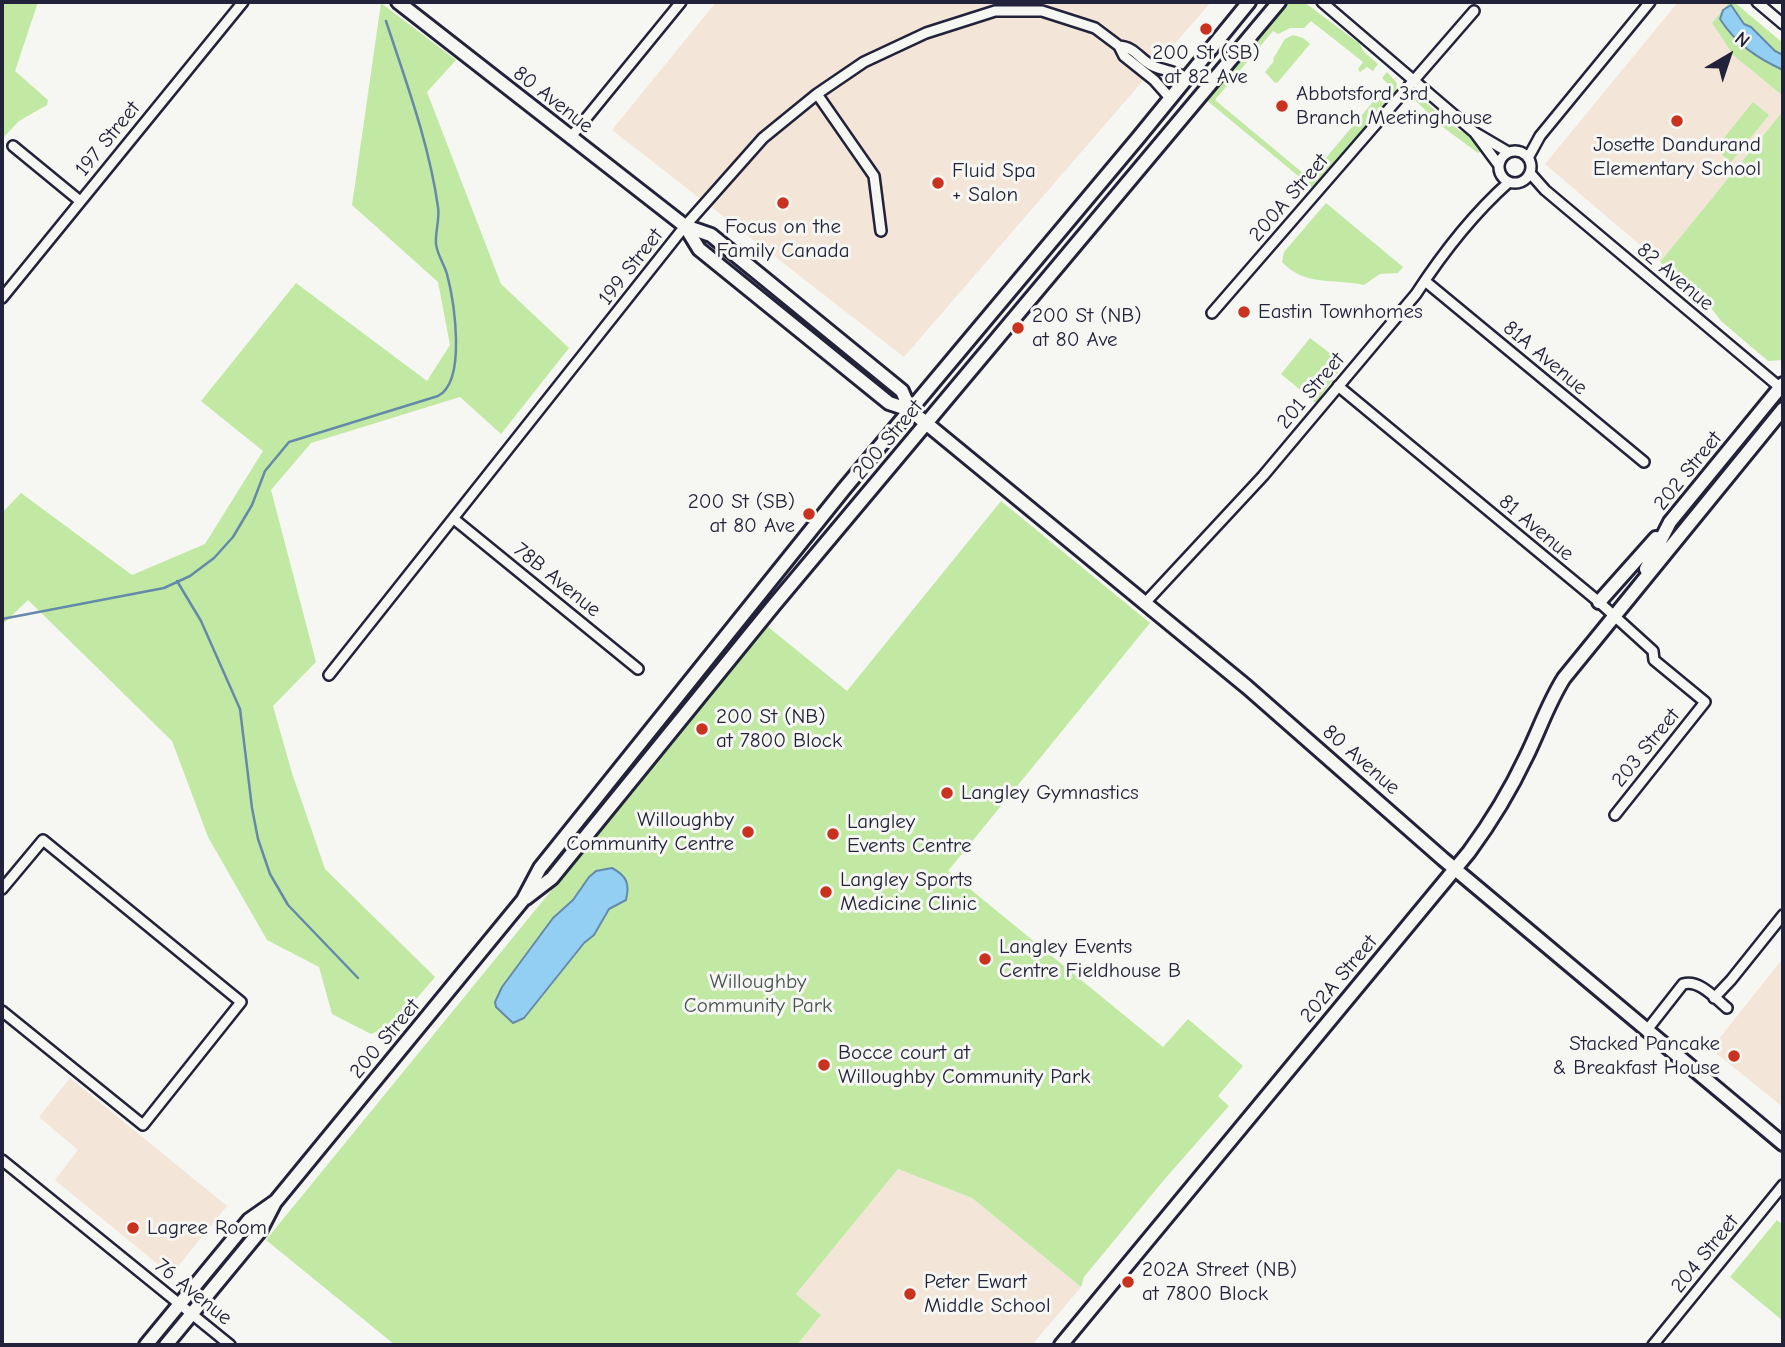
<!DOCTYPE html>
<style>
body{margin:0}
#map{position:relative;width:1785px;height:1347px;overflow:hidden;background:#f6f6f2;font-family:"Comic Neue",sans-serif}
canvas{display:block}
.frame{position:absolute;inset:0;border:4px solid #22223b;pointer-events:none}
.north{position:absolute;left:1694px;top:21px;width:70px;height:70px;-webkit-text-stroke:5px #f6f6f2;paint-order:stroke;rotate:39deg;font-size:19px;font-weight:700;line-height:28px;text-align:center;color:#22223b}
.north::after{content:'';display:block;margin:auto;width:24px;height:32px;background:#22223b;clip-path:polygon(50% 0,100% 100%,50% 72%,0 100%)}
</style>
<div id="map">
<canvas width="1785" height="1347"></canvas>
<div class="frame"></div>
<div class="north">N</div>
</div>
<script>
const ctx = document.querySelector('canvas').getContext('2d');
ctx.lineJoin = 'round';
function fill(path, color) {
  ctx.fillStyle = color;
  ctx.fill(path, 'evenodd');
}
function strokePath(path, color, width, dash) {
  ctx.strokeStyle = color;
  ctx.lineWidth = width;
  ctx.lineCap = dash ? 'butt' : 'round';
  ctx.setLineDash(dash || []);
  ctx.stroke(path);
}
function write(font, color, halo, rows, align = 'center') {
  ctx.font = font + ' "Comic Neue",sans-serif';
  ctx.lineWidth = 6;
  ctx.setLineDash([]);
  ctx.textBaseline = 'middle';
  ctx.strokeStyle = halo;
  ctx.fillStyle = color;
  for (const [text, x, y, turn = 0] of rows) {
    ctx.save();
    ctx.translate(x, y);
    ctx.rotate((+turn || 0) * Math.PI / 180);
    ctx.textAlign = isNaN(turn) ? turn : align;
    if (halo) ctx.strokeText(text, 0, 0);
    ctx.fillText(text, 0, 0);
    ctx.restore();
  }
}
const built = new Path2D(`
 M716 2H1211L904 357 612 130Z
 M1678 2H1729L1712 23 1733 55 1783 96V111L1660 262 1545 164Z
 M1783 958V1107L1711 1049Z
 M70 1078 227 1206 171 1275 55 1180 78 1150 39 1117Z
 M898 1169 972 1198 1081 1287 1032 1345H797L821 1315 796 1294Z`);
const green = new Path2D(`
 M2 2H38L15 71 48 100 47 105 19 121 2 139Z
 M1284 2H1303L1308 5 1360 44 1364 52 1378 64 1373 71 1367 67 1360 72 1358 69 1363 62 1311 21 1304 28H1290L1278 34 1273 31 1215 100 1309 178 1388 84 1382 78 1387 72 1397 83 1396 91 1314 189 1205 99Z
 M1729 2H1734L1783 43V96L1733 55 1712 23Z
 M381 3 456 60 427 92 501 284 569 348 501 434 460 397 311 443 271 490 316 662 273 706 292 773 325 869 435 977 394 1025 371 1034 332 1014 319 967 267 940 208 837 172 741 28 600 2 625V513L21 493 132 575 205 544 263 451 201 401 296 283 427 381 450 345 438 282 352 205Z
 M1293 35 1303 38 1310 44 1278 82 1275 83 1265 72 1274 61 1273 59 1285 39Z
 M1410 95 1419 97 1460 131 1468 133 1484 150 1478 153 1440 125Z
 M1753 102 1769 115 1731 162 1715 149Z
 M1783 111V360L1768 361 1721 321 1706 301 1660 262Z
 M1326 203 1403 267 1398 273 1380 274 1364 285C1332 278 1306 287 1282 262L1284 252Z
 M1310 338 1344 364 1316 403 1281 374Z
 M1001 501 1150 623 948 871 1163 1047 1188 1019 1243 1066 1218 1096 1229 1106 1163 1181 1084 1277 1081 1287 972 1198 898 1169 796 1294 821 1315 797 1345H395L266 1240 767 626 847 691Z
 M1777 1220 1783 1225V1321L1730 1277Z`);
const water = new Path2D(`
 M1731 5 1744 24 1751 27 1775 51 1783 55V70C1757 58 1736 44 1720 19L1723 10Z
 M612 868C627 876 630 884 626 900L609 909 594 935 584 943 524 1018 513 1023 496 1007 495 1002 502 987 553 918 573 900 589 877 596 871Z`);
const stream = new Path2D(`
 M177 581 201 621 240 709 252 808 258 839 270 874 288 905 358 978
 M2 619 164 588 190 576 214 558 233 537 252 505 265 471 289 442 438 396C467 381 454 301 447 274 444 264 437 254 436 244 435 232 440 219 438 207 429 143 406 82 386 21`);
const minor = new Path2D(`
 M1322 2 1474 132 1508 152
 M1757 2 1783 24
 M1119 46C1135 47 1140 60 1153 66 1165 71 1175 71 1186 78
 M817 94 874 176 881 231
 M1475 133 1498 164
 M570 138 681 2
 M13 146 80 201
 M1499 167a16 16 0 1 1 32 0a16 16 0 1 1-32 0Z
 M1528 158 1540 136 1650 2
 M1530 173 1545 190 1783 390
 M1425 281 1644 462
 M2 298 243 2
 M1212 313 1474 11
 M1338 386 1599 602 1653 651 1654 660 1705 702 1615 815
 M454 519 638 669
 M1145 603 1263 476 1416 294C1442 254 1473 214 1509 182
 M329 675 685 226 763 138 817 94 864 62 926 33 995 11H1042L1095 28 1119 46 1124 56 1154 80 1170 98
 M2 889 43 840 241 1002 143 1125 2 1011
 M1714 998 1731 980 1783 915
 M1647 1030 1683 984C1699 979 1715 998 1727 1008
 M2 1160 230 1345
 M1653 1345 1783 1185`);
const major = new Path2D(`
 M398 2 685 226 711 235 902 391 910 410
 M685 226 699 249 889 403 910 410 1247 687 1443 859 1783 1144
 M1646 569 1670 522 1783 384
 M1599 602 1656 538
 M526 898 552 878 774 605 1279 2
 M146 1345 249 1220 276 1201 523 900 540 868 844 489 1138 138 1249 2
 M166 1345 260 1231 275 1202
 M1061 1345 1469 852C1491 822 1510 791 1526 757 1539 731 1548 703 1564 678L1783 409`);
const markers = [
 [1206,29,7,"#c8321e"],
 [1282,106,7,"#c8321e"],
 [1677,121,7,"#c8321e"],
 [938,183,7,"#c8321e"],
 [783,203,7,"#c8321e"],
 [1244,312,7,"#c8321e"],
 [1018,328,7,"#c8321e"],
 [809,514,7,"#c8321e"],
 [702,729,7,"#c8321e"],
 [947,793,7,"#c8321e"],
 [748,832,7,"#c8321e"],
 [833,834,7,"#c8321e"],
 [826,892,7,"#c8321e"],
 [985,959,7,"#c8321e"],
 [1734,1056,7,"#c8321e"],
 [824,1065,7,"#c8321e"],
 [133,1228,7,"#c8321e"],
 [1128,1282,7,"#c8321e"],
 [910,1294,7,"#c8321e"]
];
const poiNames = [
 ["200 St (SB)",1206,53,"center"],
 ["at 82 Ave",1206,77,"center"],
 ["Abbotsford 3rd",1296,94],
 ["Branch Meetinghouse",1296,118],
 ["Josette Dandurand",1677,145,"center"],
 ["Elementary School",1677,169,"center"],
 ["Fluid Spa",952,171],
 ["+ Salon",952,195],
 ["Focus on the",783,227,"center"],
 ["Family Canada",783,251,"center"],
 ["Eastin Townhomes",1258,312],
 ["200 St (NB)",1032,316],
 ["at 80 Ave",1032,340],
 ["200 St (SB)",795,502,"right"],
 ["at 80 Ave",795,526,"right"],
 ["200 St (NB)",716,717],
 ["at 7800 Block",716,741],
 ["Langley Gymnastics",961,793],
 ["Willoughby",734,820,"right"],
 ["Community Centre",734,844,"right"],
 ["Langley",847,822],
 ["Events Centre",847,846],
 ["Langley Sports",840,880],
 ["Medicine Clinic",840,904],
 ["Langley Events",999,947],
 ["Centre Fieldhouse B",999,971],
 ["Stacked Pancake",1720,1044,"right"],
 ["& Breakfast House",1720,1068,"right"],
 ["Bocce court at",838,1053],
 ["Willoughby Community Park",838,1077],
 ["Lagree Room",147,1228],
 ["202A Street (NB)",1142,1270],
 ["at 7800 Block",1142,1294],
 ["Peter Ewart",924,1282],
 ["Middle School",924,1306]
];
const streetNames = [
 ["80 Avenue",553,100,38],
 ["197 Street",108,139,-51],
 ["200A Street",1289,198,-49],
 ["199 Street",631,267,-52],
 ["82 Avenue",1675,277,40],
 ["81A Avenue",1545,358,40],
 ["201 Street",1311,391,-50],
 ["200 Street",888,440,-50],
 ["202 Street",1688,471,-51],
 ["81 Avenue",1536,528,40],
 ["78B Avenue",557,580,39],
 ["203 Street",1646,748,-51],
 ["80 Avenue",1361,760,41],
 ["202A Street",1339,979,-50],
 ["200 Street",385,1039,-50],
 ["204 Street",1705,1254,-51],
 ["76 Avenue",193,1292,39]
];
const parkNames = [
 ["Willoughby",758,982],
 ["Community Park",758,1006]
];
fill(built, '#f3e6d8');
fill(green, '#c2e9a4');
fill(water, '#92cff3');
strokePath(water, '#658aa9', 2);
strokePath(stream, '#658aa9', 2.5);
strokePath(minor, '#22223b', 14);
strokePath(major, '#22223b', 18);
strokePath(minor, '#f6f6f2', 9);
strokePath(major, '#f6f6f2', 12);
for (const [x, y, r, color] of markers) {
  const dot = new Path2D();
  dot.arc(x, y, r, 0, 2 * Math.PI);
  ctx.fillStyle = color;
  ctx.fill(dot);
  strokePath(dot, '#f6f6f2', 2.5);
}
write('21px', '#22223b', '#f6f6f2', poiNames, 'left');
write('21px', '#22223b', '#f6f6f2', streetNames);
write('21px', '#4a5455', '#f6f6f2', parkNames);
</script>
